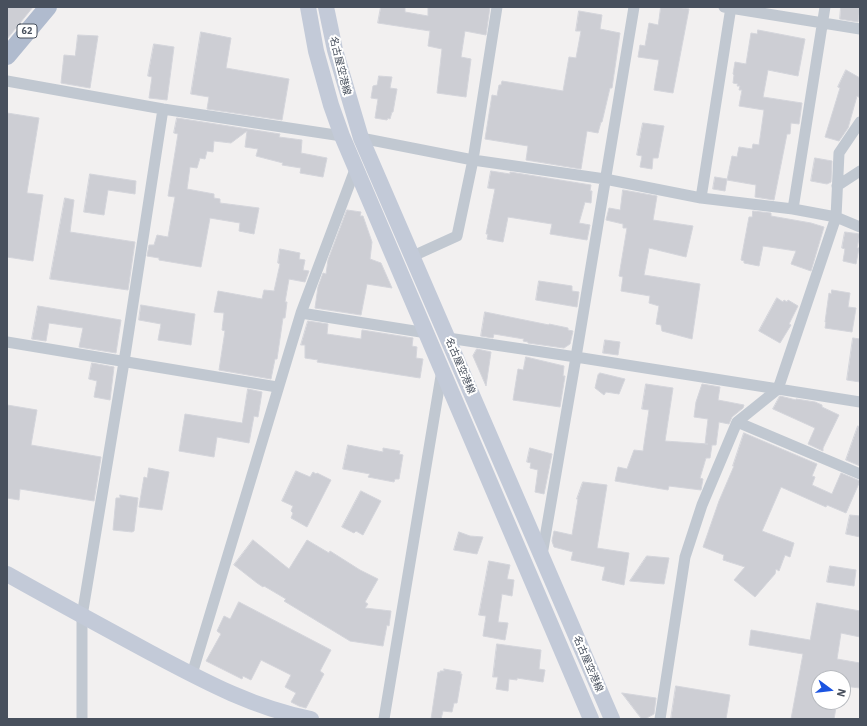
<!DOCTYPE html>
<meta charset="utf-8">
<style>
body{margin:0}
#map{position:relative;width:867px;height:726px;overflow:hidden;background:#f2f0f0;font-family:"IBM Plex Sans",sans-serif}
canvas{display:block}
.frame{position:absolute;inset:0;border:8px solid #48505d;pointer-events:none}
.north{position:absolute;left:811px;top:670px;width:40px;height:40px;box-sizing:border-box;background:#fff;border:1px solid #b6b9be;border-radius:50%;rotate:105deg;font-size:11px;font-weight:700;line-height:16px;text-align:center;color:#48505d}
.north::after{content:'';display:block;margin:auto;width:14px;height:18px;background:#1b54e1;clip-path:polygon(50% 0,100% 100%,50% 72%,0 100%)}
</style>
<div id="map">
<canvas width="867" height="726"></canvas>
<div class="frame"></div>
<div class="north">N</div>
</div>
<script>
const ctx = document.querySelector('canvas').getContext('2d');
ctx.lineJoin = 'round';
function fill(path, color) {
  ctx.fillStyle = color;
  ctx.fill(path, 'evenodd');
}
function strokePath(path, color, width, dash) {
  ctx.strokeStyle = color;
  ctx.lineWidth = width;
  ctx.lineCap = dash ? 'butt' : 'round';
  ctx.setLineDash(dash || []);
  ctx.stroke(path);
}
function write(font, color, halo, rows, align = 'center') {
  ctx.font = font + ' "IBM Plex Sans","Noto Sans JP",sans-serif';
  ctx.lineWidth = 4;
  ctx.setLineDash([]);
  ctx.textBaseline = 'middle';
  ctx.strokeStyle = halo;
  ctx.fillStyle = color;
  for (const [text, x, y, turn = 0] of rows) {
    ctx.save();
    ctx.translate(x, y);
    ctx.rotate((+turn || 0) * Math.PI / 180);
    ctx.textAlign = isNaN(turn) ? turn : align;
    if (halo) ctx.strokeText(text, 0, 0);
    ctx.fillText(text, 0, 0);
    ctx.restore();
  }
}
const building = new Path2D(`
 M7 7H33L7 39Z
 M381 7H405V12L428 16V7H490L486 35 465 31 461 57 471 59 466 97 437 93 442 49 428 46 430 31 378 23Z
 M661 7H675L689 9 673 93 654 90 659 60 638 57 640 45 645 46 649 23 658 25Z
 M841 7H860L858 22 840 19Z
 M579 11 602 15 600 29 620 33 612 88H610L602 122H601L598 133 587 131 581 169 526 160 528 146 485 139 492 95 497 96 499 85H501L502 81 563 91 569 57 576 58 581 31H576Z
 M758 30 805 39 798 76 768 70 763 97 802 103 799 124 791 123 790 134H787L774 200 755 197 756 185 727 180 732 156 737 157 739 147 752 149 753 144 759 145 764 110 739 106 742 90H739L740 86H737L738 84 733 83 734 75 733 74 735 62 746 64 751 33 757 34Z
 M201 32 231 38 226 68 289 79 282 120 207 109 209 97 191 94Z
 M78 35 98 36 90 88 61 83 64 55 75 56Z
 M154 44 174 47 167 100 149 98 152 77 148 76Z
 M846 70 860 78V98L857 96 848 128 839 141 825 137 840 88 838 87Z
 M379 76 392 77 390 88 397 89 393 112H392L390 119 388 118 387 120 375 118 378 99 371 98 373 86 377 85Z
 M7 113 39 118 27 192V193L43 195 33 261 7 257Z
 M177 118 280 134 279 137 302 140 301 153 327 158 323 177 300 173 301 168 282 165 283 163 256 156 258 149 245 147 247 131 231 143 214 141 213 152 207 151 205 159 200 158 197 168 190 167 187 189 214 194V198L220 199V203L259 208 254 234 239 231 240 223 210 218 201 267 159 260V258L147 256 149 245H154L157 235 168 237 175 197 168 196 178 134 174 133Z
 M643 123 664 126 658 158H653L652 169 640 167 642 156 637 155Z
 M815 158 832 161 831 182 827 184 811 181Z
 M491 171 510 174V172L591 185 590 191H592L591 203 585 202 579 223 590 225 587 240 550 234 552 224 508 217 503 242 487 239 488 234H486L495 189 488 188Z
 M90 174 136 181 135 194 108 190 104 215 84 212Z
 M715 177 727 179 725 191 713 189Z
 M623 190 657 196 653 220 693 226 686 257 649 248 644 275 700 284 692 339 662 331 661 325 656 324 659 306 649 303 650 296 621 291 623 277 619 276 627 228H623V224L606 220 609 208 620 210Z
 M65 198 74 200 70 232 135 242 128 290 50 279Z
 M347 210 361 212 360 216H363L372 242 370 259 381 263 392 288 367 284 361 315 315 308 318 287 323 273 326 274 328 260Z
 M753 211 771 213V216L811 223 824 227 811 271 791 264 796 251 763 246 759 266 744 263V261L741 260 749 217H752Z
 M845 232 860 234 857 248H859L856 264 843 261 845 249 842 248Z
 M280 249 300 253 299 259 305 260 303 270 309 271 305 282 289 279 285 302H287L285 318H283L277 359H275L271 379 219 370 225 331 222 330 224 313 214 312 218 291 262 299 264 290 274 291 280 264 278 263Z
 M539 281 572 286V291L579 292 577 307 536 300Z
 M832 290 850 293 848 307 856 308 852 332 825 328 826 322H825L829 293 831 294Z
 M777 298 783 302 784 300 787 302 788 300 798 306 789 324 791 325 780 343 759 331Z
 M141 305 195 314 191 345 158 340 161 324 139 320Z
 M38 306 121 320 116 353 79 347 83 328 49 323 46 341 32 339Z
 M485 312 549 325V324L568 328V330L573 331 570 344 564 348 528 343V342L523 341 524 339 494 334 493 338 481 336Z
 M308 321 328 324 327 334 361 339 362 330 413 338 412 346 417 347 416 358 423 359 420 378 317 362 318 360 305 358V345H301Z
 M853 338 860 339V382L847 380Z
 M605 340 620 342 618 355 603 353Z
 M477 349 491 352 486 386 473 356Z
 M526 357 564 366 563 376H565L560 407 513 400 518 369 523 370Z
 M92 363 114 367 110 400 94 397 97 381 89 379Z
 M600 373 625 379 619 394 606 392 604 395 595 388 598 375Z
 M646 384 673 388 665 441 708 444H705L708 419 694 417 696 402 702 384 720 387 718 400 744 405 743 408 732 417 729 424 719 422 716 445H712L710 458H706L700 478 703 479 701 490 669 486 668 490 615 481 618 467 627 469 634 450 643 451 649 410 642 409Z
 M248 389 262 392 258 417 254 416 249 443 217 437 214 457 179 451 185 414 242 423Z
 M780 396 796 400V399L815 402 822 405V407L839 415 823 448V451L808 444 815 428 773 409Z
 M7 405 37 410 31 445 101 457 94 501 20 489 19 500 7 498Z
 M858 426 860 427V466L846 460Z
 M744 433 817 464 812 476 815 477 812 485 832 494 841 473 860 481 846 513 827 505 826 507 781 487 762 531 794 543 790 557 785 555 779 571 776 569 775 574 755 597 734 580 745 567 723 560 724 555 703 547 719 501 734 466H733Z
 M348 445 383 452V448L400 451 399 454 403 455 399 479H395L394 482 368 477 370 474 343 469Z
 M530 448 552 454 544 494 535 492 538 470 530 468 531 463 527 462Z
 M149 468 169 472 162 510 139 507 144 477 147 478Z
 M296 471 310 477 313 472 316 474 317 473 331 480 307 527 291 518 293 513 291 511 293 506 282 501Z
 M583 482 607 485 597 548 629 553 624 585 602 580 605 567 571 560 573 552 554 547 552 541 554 531 572 535 578 499H577Z
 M361 491 381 501 363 535 356 531 354 533 342 527Z
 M120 495 138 498 134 531 132 532 113 530 116 498H120Z
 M850 515 860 516V537L846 534Z
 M459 532 470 536 483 537 477 554 454 550Z
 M253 540 289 569 307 540 329 553 330 551 360 570 378 579 365 602 368 604 365 608 391 611 389 626 387 625 383 646 350 641 284 601 286 599 264 586 263 587 257 583 234 565Z
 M647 556 669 558 664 584 630 581Z
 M489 561 510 565 507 579 514 580 512 596 502 594 498 622 508 623 505 640 483 636 486 616 479 615Z
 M830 566 856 570 854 586 827 582Z
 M239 602 331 650 320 671 324 674 306 708 299 706 291 702 296 693 285 687 291 675 261 660 251 680 243 676 242 679 206 661 221 634 217 631 224 616 230 619Z
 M817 603 860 611V637L841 633 837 659 860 663V688L843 686V678H819V702H837L834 719H791L803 654 749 645 751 630 810 640Z
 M497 644 541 650 539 669 545 670 543 682 517 678V680L509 679 508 691 496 689 498 677H493Z
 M444 669 461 672 460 674H462L457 703H454L452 712 443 711 441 719H431L438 672 440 673V671H444Z
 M676 686 730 695 726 719H671Z
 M622 693 656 698 654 714 645 719H642Z`);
const street = new Path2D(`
 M724 7 860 29
 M7 81 163 109 342 136
 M361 138 473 160 605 179 701 198 793 209 836 217 860 227
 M837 186 860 171
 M701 198 731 7
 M793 209 825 7
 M413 256 457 236 473 160 497 7
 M301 313 427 333
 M448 338 576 357 860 402
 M7 342 277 387
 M737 422 860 474
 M542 555 576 357 634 7
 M192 674 301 313 356 167
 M82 719V616L124 362 163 109
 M384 719 442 370
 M660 719 685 557 702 505 737 422 778 389 836 217 839 153 860 122`);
const secondary = new Path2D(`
 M308 7 316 51 331 105 342 136 591 719
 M326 7 335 50 361 138 612 719
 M7 574C55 601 103 627 151 653 202 680 253 708 311 719`);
const primary = new Path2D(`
 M7 56 48 7`);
const shields = [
 [27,31,20]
];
const shieldNames = [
 ["62",27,31]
];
const streetNames = [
 ["名古屋空港線",340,66,76],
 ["名古屋空港線",460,366,67],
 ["名古屋空港線",588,664,67]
];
fill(building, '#cdced4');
strokePath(building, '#d4d5db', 1);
strokePath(street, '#c1c8d1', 11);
strokePath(secondary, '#c3cad8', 16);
strokePath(primary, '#b0bbce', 18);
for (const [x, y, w] of shields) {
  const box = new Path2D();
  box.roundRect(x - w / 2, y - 7, w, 14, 3);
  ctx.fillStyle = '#fff';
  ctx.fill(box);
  strokePath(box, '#48505d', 1);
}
write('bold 9px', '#48505d', null, shieldNames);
write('10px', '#48505d', '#fff', streetNames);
</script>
